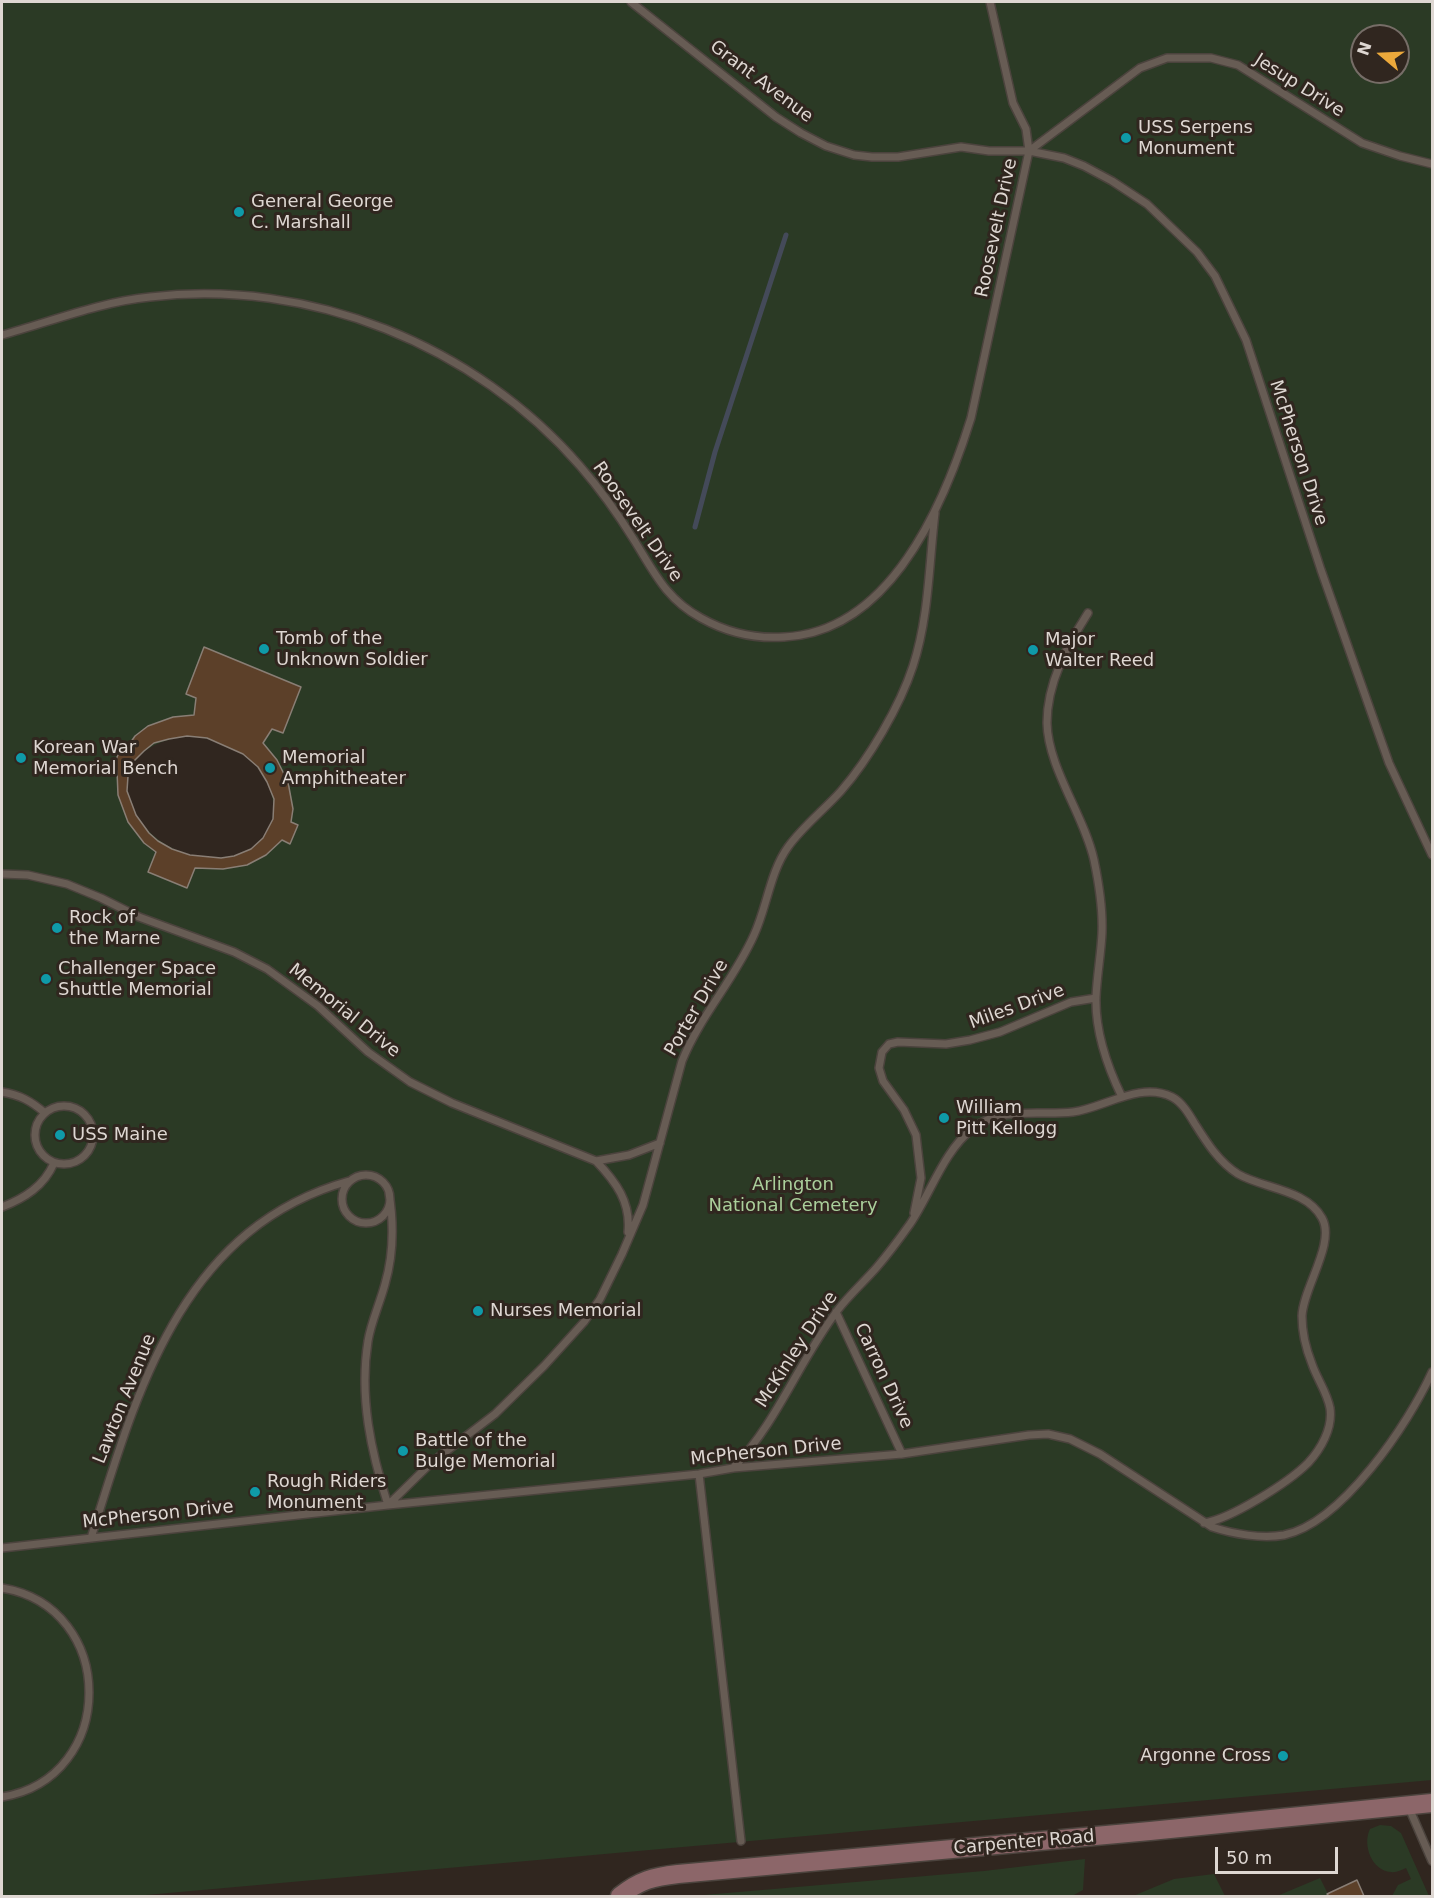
<!DOCTYPE html>
<style>
body{margin:0}
#map{position:relative;width:1434px;height:1898px;overflow:hidden;background:#30261f;font-family:"DejaVu Sans",sans-serif}
canvas{display:block}
.frame{position:absolute;inset:0;border:3px solid #ded7d2;pointer-events:none}
.north{position:absolute;left:1350px;top:24px;width:60px;height:60px;box-sizing:border-box;background:#30261f;border:2px solid #766d67;border-radius:50%;rotate:289deg;font-size:16px;font-weight:700;line-height:24px;text-align:center;color:#ded7d2}
.north::after{content:'';display:block;margin:auto;width:21px;height:27px;background:#eca93b;clip-path:polygon(50% 0,100% 100%,50% 72%,0 100%)}
.scale{position:absolute;left:1215px;top:1847px;width:123px;height:27px;box-sizing:border-box;border:3px solid #ded7d2;border-top:0;padding-left:8px;font-size:18px;line-height:21px;white-space:nowrap;color:#ded7d2;-webkit-text-stroke:4px #30261f;paint-order:stroke}
</style>
<div id="map">
<canvas width="1434" height="1898"></canvas>
<div class="frame"></div>
<div class="north">N</div>
<div class="scale">50 m</div>
</div>
<script>
const ctx = document.querySelector('canvas').getContext('2d');
ctx.lineJoin = 'round';
function fill(path, color) {
  ctx.fillStyle = color;
  ctx.fill(path, 'evenodd');
}
function strokePath(path, color, width, dash) {
  ctx.strokeStyle = color;
  ctx.lineWidth = width;
  ctx.lineCap = dash ? 'butt' : 'round';
  ctx.setLineDash(dash || []);
  ctx.stroke(path);
}
function write(font, color, halo, rows, align = 'center') {
  ctx.font = font + ' "DejaVu Sans",sans-serif';
  ctx.lineWidth = 6;
  ctx.setLineDash([]);
  ctx.textBaseline = 'middle';
  ctx.strokeStyle = halo;
  ctx.fillStyle = color;
  for (const [text, x, y, turn = 0] of rows) {
    ctx.save();
    ctx.translate(x, y);
    ctx.rotate((+turn || 0) * Math.PI / 180);
    ctx.textAlign = isNaN(turn) ? turn : align;
    if (halo) ctx.strokeText(text, 0, 0);
    ctx.fillText(text, 0, 0);
    ctx.restore();
  }
}
const green = new Path2D(`
 M2 2H1432V1780L135 1896H2ZM1362 36H1398V72H1362ZM187 736C206 736 226 745 243 754 251 758 257 766 262 774 278 798 279 828 254 847 241 856 225 858 210 858 128 853 85 749 187 736Z
 M1380 1825 1391 1826 1401 1833 1429 1896H1392L1398 1885 1411 1879 1406 1868C1401 1870 1396 1873 1391 1872 1372 1871 1362 1845 1370 1829Z
 M1085 1859 1083 1890 1072 1896H692L984 1871Z
 M1214 1874 1225 1896H1133L1174 1879Z
 M1320 1878 1329 1896H1277Z`);
const stream = new Path2D(`
 M695 527 715 452 786 235`);
const building = new Path2D(`
 M204 647 301 687 283 733 272 729 263 743 277 760 288 782 293 809 291 822 298 825 290 844 282 840 266 855 247 865 223 869 195 868 187 888 148 872 156 852 144 843 128 822 118 795 117 771 112 769 120 750 124 752 135 736 148 726 173 717 194 715 196 698 186 694ZM187 736 207 738 243 754 258 767 267 782 274 799 273 819 263 838 251 849 234 856 221 858 190 855 172 849 158 841 149 833 136 815 127 791 128 776 134 761 144 751 154 743 169 739Z
 M1357 1880 1364 1896H1329L1327 1894Z`);
const lane = new Path2D(`
 M631 2 776 117 801 133 826 146 854 155 872 157H898L961 147 989 151H1029L1064 158 1084 166 1112 181 1147 204 1197 252 1215 276 1246 340 1321 570 1389 763 1432 855
 M1029 151 1140 68 1167 58H1211L1238 65 1362 143 1400 156 1432 164
 M2 335C50 322 99 302 150 297 310 278 475 345 580 466 600 489 618 514 634 540 654 572 666 599 701 618 726 632 755 639 784 637 890 632 944 505 971 418L1029 151 1026 129 1013 103 990 2
 M1088 613C1067 646 1047 683 1047 723 1048 768 1084 815 1094 860 1099 884 1103 909 1102 933 1101 954 1097 975 1096 997 1095 1032 1107 1066 1122 1097
 M2 874 28 875 67 884 101 898 139 917 234 952 267 969 318 1006 368 1052 410 1082 452 1103 596 1161C616 1182 631 1202 628 1232
 M2 1092C20 1095 31 1101 45 1113
 M35 1135a29 29 0 1 1 58 0a29 29 0 1 1-58 0Z
 M596 1161 629 1155 660 1143
 M342 1199a24 24 0 1 1 48 0a24 24 0 1 1-48 0Z
 M389 1193C394 1224 394 1253 385 1284 380 1303 371 1322 368 1341 359 1397 371 1452 388 1505L431 1463 495 1414 544 1366 584 1322 600 1299 622 1254 643 1205 682 1061C700 1016 734 980 754 935 767 907 770 872 788 847 803 826 824 810 841 791 869 759 900 706 913 666 929 617 929 564 935 513
 M2 1207C25 1198 44 1186 54 1163
 M914 1213 921 1178 916 1135 904 1110 883 1081 879 1068 882 1052 889 1044 898 1042 946 1044 970 1040 1000 1032 1071 1002 1096 998
 M836 1312 902 1454
 M733 1468C777 1423 799 1361 837 1311 849 1295 864 1282 877 1267 889 1253 900 1238 910 1224 931 1193 943 1152 973 1128 1001 1106 1040 1116 1073 1112 1104 1108 1140 1081 1172 1097 1182 1102 1189 1114 1195 1124 1207 1143 1219 1162 1238 1174 1264 1189 1306 1189 1322 1218 1336 1243 1303 1288 1302 1316 1302 1332 1306 1349 1312 1364 1317 1379 1327 1392 1330 1408 1333 1428 1321 1449 1308 1463 1289 1482 1231 1519 1204 1523
 M699 1474 741 1841
 M91 1538C137 1391 181 1228 349 1181
 M2 1548 388 1505 699 1474 733 1468 902 1454 1029 1435 1048 1434 1070 1439 1100 1454 1212 1527C1233 1534 1262 1539 1284 1535 1342 1523 1409 1423 1432 1372
 M2 1588C118 1607 118 1778 2 1797
 M1409 1808 1432 1861`);
const secondary = new Path2D(`
 M620 1896C640 1880 653 1877 678 1874L1150 1831 1432 1803`);
const markers = [
 [1126,138,6,"#0f9aa8"],
 [239,212,6,"#0f9aa8"],
 [264,649,6,"#0f9aa8"],
 [1033,650,6,"#0f9aa8"],
 [21,758,6,"#0f9aa8"],
 [270,768,6,"#0f9aa8"],
 [57,928,6,"#0f9aa8"],
 [46,979,6,"#0f9aa8"],
 [944,1118,6,"#0f9aa8"],
 [60,1135,6,"#0f9aa8"],
 [478,1311,6,"#0f9aa8"],
 [403,1451,6,"#0f9aa8"],
 [255,1492,6,"#0f9aa8"],
 [1283,1756,6,"#0f9aa8"]
];
const streetNames = [
 ["Grant Avenue",761,82,37],
 ["Jesup Drive",1299,86,32],
 ["Roosevelt Drive",997,228,-78],
 ["McPherson Drive",1298,453,72],
 ["Roosevelt Drive",637,522,55],
 ["Miles Drive",1017,1007,-20],
 ["Porter Drive",697,1008,-60],
 ["Memorial Drive",344,1011,39],
 ["McKinley Drive",797,1350,-57],
 ["Carron Drive",883,1376,65],
 ["Lawton Avenue",125,1399,-68],
 ["McPherson Drive",766,1452,-6],
 ["McPherson Drive",158,1515,-6],
 ["Carpenter Road",1024,1843,-5]
];
const poiNames = [
 ["USS Serpens",1138,128],
 ["Monument",1138,149],
 ["General George",251,202],
 ["C. Marshall",251,223],
 ["Tomb of the",276,639],
 ["Unknown Soldier",276,660],
 ["Major",1045,640],
 ["Walter Reed",1045,661],
 ["Korean War",33,748],
 ["Memorial Bench",33,769],
 ["Memorial",282,758],
 ["Amphitheater",282,779],
 ["Rock of",69,918],
 ["the Marne",69,939],
 ["Challenger Space",58,969],
 ["Shuttle Memorial",58,990],
 ["William",956,1108],
 ["Pitt Kellogg",956,1129],
 ["USS Maine",72,1135],
 ["Nurses Memorial",490,1311],
 ["Battle of the",415,1441],
 ["Bulge Memorial",415,1462],
 ["Rough Riders",267,1482],
 ["Monument",267,1503],
 ["Argonne Cross",1271,1756,"right"]
];
const parkNames = [
 ["Arlington",793,1185],
 ["National Cemetery",793,1206]
];
fill(green, '#2b3a25');
strokePath(stream, '#444a59', 5);
fill(building, '#5c4029');
strokePath(building, '#897e75', 1.5);
strokePath(lane, '#4b433d', 10);
strokePath(secondary, '#4b433d', 21);
strokePath(lane, '#675c54', 7);
strokePath(secondary, '#8c6669', 18);
for (const [x, y, r, color] of markers) {
  const dot = new Path2D();
  dot.arc(x, y, r, 0, 2 * Math.PI);
  ctx.fillStyle = color;
  ctx.fill(dot);
  strokePath(dot, '#30261f', 2);
}
write('18px', '#ded7d2', '#30261f', streetNames);
write('18px', '#ded7d2', '#30261f', poiNames, 'left');
write('18px', '#aacf9b', '#30261f', parkNames);
</script>
